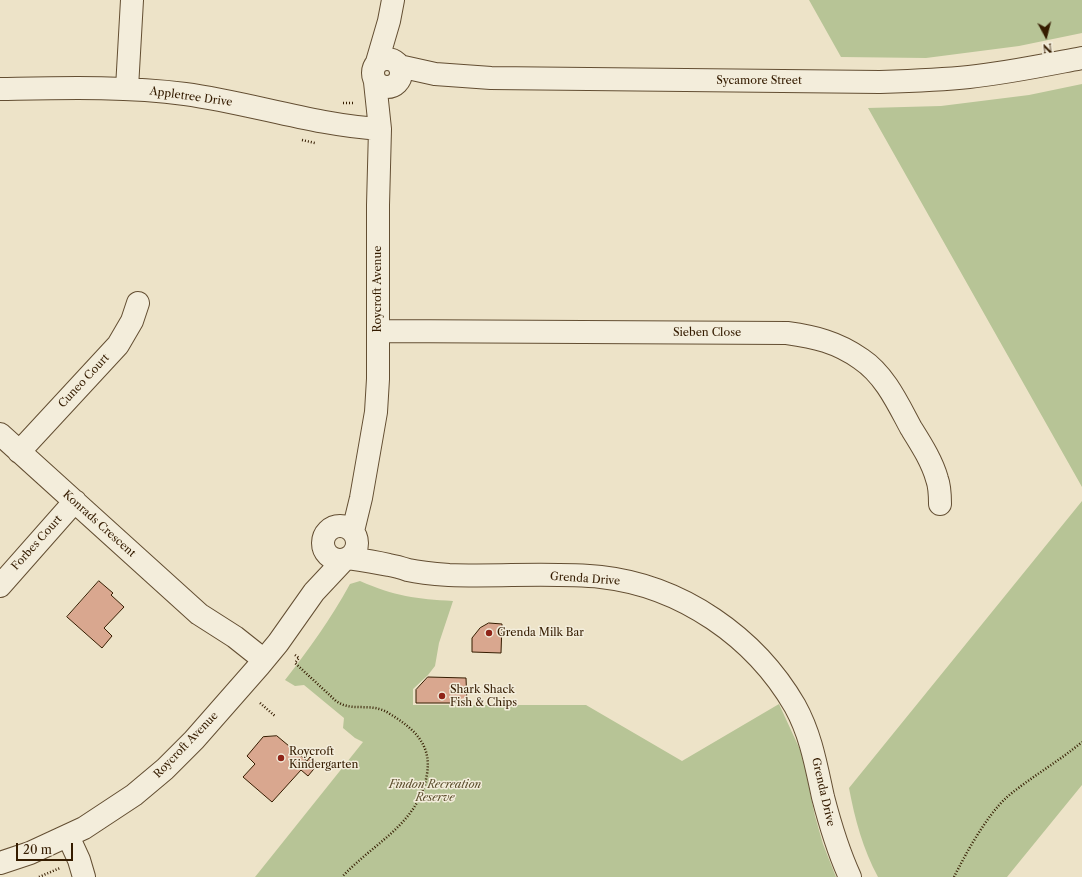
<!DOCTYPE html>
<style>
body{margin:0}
#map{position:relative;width:1082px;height:877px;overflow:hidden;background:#ede3c8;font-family:"Libre Caslon Text",serif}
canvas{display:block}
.north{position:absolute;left:1026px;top:16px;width:40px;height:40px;-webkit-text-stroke:3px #f3eddb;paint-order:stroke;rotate:173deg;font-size:11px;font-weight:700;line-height:16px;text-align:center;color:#351c00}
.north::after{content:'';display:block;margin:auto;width:14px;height:18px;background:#351c00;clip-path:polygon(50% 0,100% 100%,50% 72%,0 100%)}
.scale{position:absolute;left:16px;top:843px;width:57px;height:18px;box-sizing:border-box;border:2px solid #351c00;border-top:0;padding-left:5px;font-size:12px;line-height:14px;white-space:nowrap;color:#351c00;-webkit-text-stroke:3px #f3eddb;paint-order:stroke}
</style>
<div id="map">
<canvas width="1082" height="877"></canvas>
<div class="north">N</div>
<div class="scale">20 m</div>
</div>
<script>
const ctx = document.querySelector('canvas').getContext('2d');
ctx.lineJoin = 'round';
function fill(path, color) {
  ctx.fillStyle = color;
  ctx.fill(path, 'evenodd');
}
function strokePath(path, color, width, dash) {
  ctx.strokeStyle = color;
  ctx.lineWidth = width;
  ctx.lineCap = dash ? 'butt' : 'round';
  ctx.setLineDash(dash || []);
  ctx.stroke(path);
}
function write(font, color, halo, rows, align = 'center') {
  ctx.font = font + ' "Libre Caslon Text",serif';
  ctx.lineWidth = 3;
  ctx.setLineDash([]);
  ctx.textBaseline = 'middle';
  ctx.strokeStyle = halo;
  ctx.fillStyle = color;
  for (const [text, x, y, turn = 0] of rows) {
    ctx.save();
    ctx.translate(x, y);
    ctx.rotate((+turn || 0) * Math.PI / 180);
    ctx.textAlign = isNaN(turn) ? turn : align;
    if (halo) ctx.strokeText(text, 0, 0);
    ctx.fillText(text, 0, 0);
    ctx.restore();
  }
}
const green = new Path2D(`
 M809 0H1082V33L1019 46 926 58 841 57Z
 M1082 84V487L868 108 941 106 1029 95Z
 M1082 501V785L1007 877H878C863 849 855 820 849 788Z
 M360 581C394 596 417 599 453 601L439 643 435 666 428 675 413 689V705H586L682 761 779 704 802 754 815 816 823 844 836 877H255L363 742 355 738 343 728 344 718 304 685 295 686 285 680C310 648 330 620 350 584Z`);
const building = new Path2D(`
 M99 581 113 593 111 595 124 607 104 628 112 636 102 648 67 617Z
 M489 623 502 624 501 653 472 652V638L480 628Z
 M428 677 466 678 467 703H416V690Z
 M277 736 307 761 310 757 318 764 308 776 301 770 272 802 243 777 255 764 247 756 263 737Z`);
const path = new Path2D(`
 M343 103H355
 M302 140 315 143
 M295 655 299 658 295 663 336 701C353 713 371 701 390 714 413 728 432 744 427 774 419 824 373 843 342 877
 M260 703 275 716
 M39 877 60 868
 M954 877C966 853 987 815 1007 797 1031 777 1058 762 1082 742`);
const street = new Path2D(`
 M373 73a14 14 0 1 1 28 0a14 14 0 1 1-28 0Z
 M377 62 389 21 393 0
 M399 66 435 74 491 78 880 82C910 81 940 80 969 77 1007 73 1045 65 1082 58
 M127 88 132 0
 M0 89C62 88 124 86 185 94 251 103 314 125 380 129
 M379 331 787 333C815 337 837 342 861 359 885 375 898 404 911 428 921 444 932 461 937 479 940 487 940 496 940 504
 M0 434 199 614 235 637 264 660
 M19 452 118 345 132 321 138 303
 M323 543a17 17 0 1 1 34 0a17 17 0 1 1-34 0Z
 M353 531 361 498 376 412 378 379V205L380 129 375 82
 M348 558C362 560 375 562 389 565 395 566 402 568 408 570 421 573 435 574 449 575 499 577 551 572 601 577 682 586 755 637 795 706 811 735 816 765 823 797 830 824 838 851 850 877
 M0 586 75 501
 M68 836 79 860 84 877
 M0 863 30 853 84 828 134 795 165 769 194 740 259 666 278 643 314 592 344 560`);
const markers = [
 [489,633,4,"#8f2418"],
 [442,696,4,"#8f2418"],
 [281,758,4,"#8f2418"]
];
const streetNames = [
 ["Sycamore Street",759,81],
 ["Appletree Drive",191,97,8],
 ["Roycroft Avenue",378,289,-90],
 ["Sieben Close",707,333],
 ["Cuneo Court",84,381,-47],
 ["Konrads Crescent",99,524,42],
 ["Forbes Court",37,543,-48],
 ["Grenda Drive",585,579,4],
 ["Roycroft Avenue",186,745,-46],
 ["Grenda Drive",823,792,77]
];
const poiNames = [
 ["Grenda Milk Bar",497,633],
 ["Shark Shack",450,690],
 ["Fish & Chips",450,703],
 ["Roycroft",289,752],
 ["Kindergarten",289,765]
];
const parkNames = [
 ["Findon Recreation",435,785],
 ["Reserve",435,798]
];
fill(green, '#b7c496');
fill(building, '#d9a78f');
strokePath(building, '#351c00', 1);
strokePath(street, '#634e32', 24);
strokePath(path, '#351c00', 2.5, [1, 2]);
strokePath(street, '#f3eddb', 22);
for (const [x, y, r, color] of markers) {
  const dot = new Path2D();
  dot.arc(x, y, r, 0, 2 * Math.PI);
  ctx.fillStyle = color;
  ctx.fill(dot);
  strokePath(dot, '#f3eddb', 1.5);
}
write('11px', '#351c00', '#f3eddb', streetNames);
write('11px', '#351c00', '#f3eddb', poiNames, 'left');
write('italic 11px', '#5c4e2d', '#f3eddb', parkNames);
</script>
